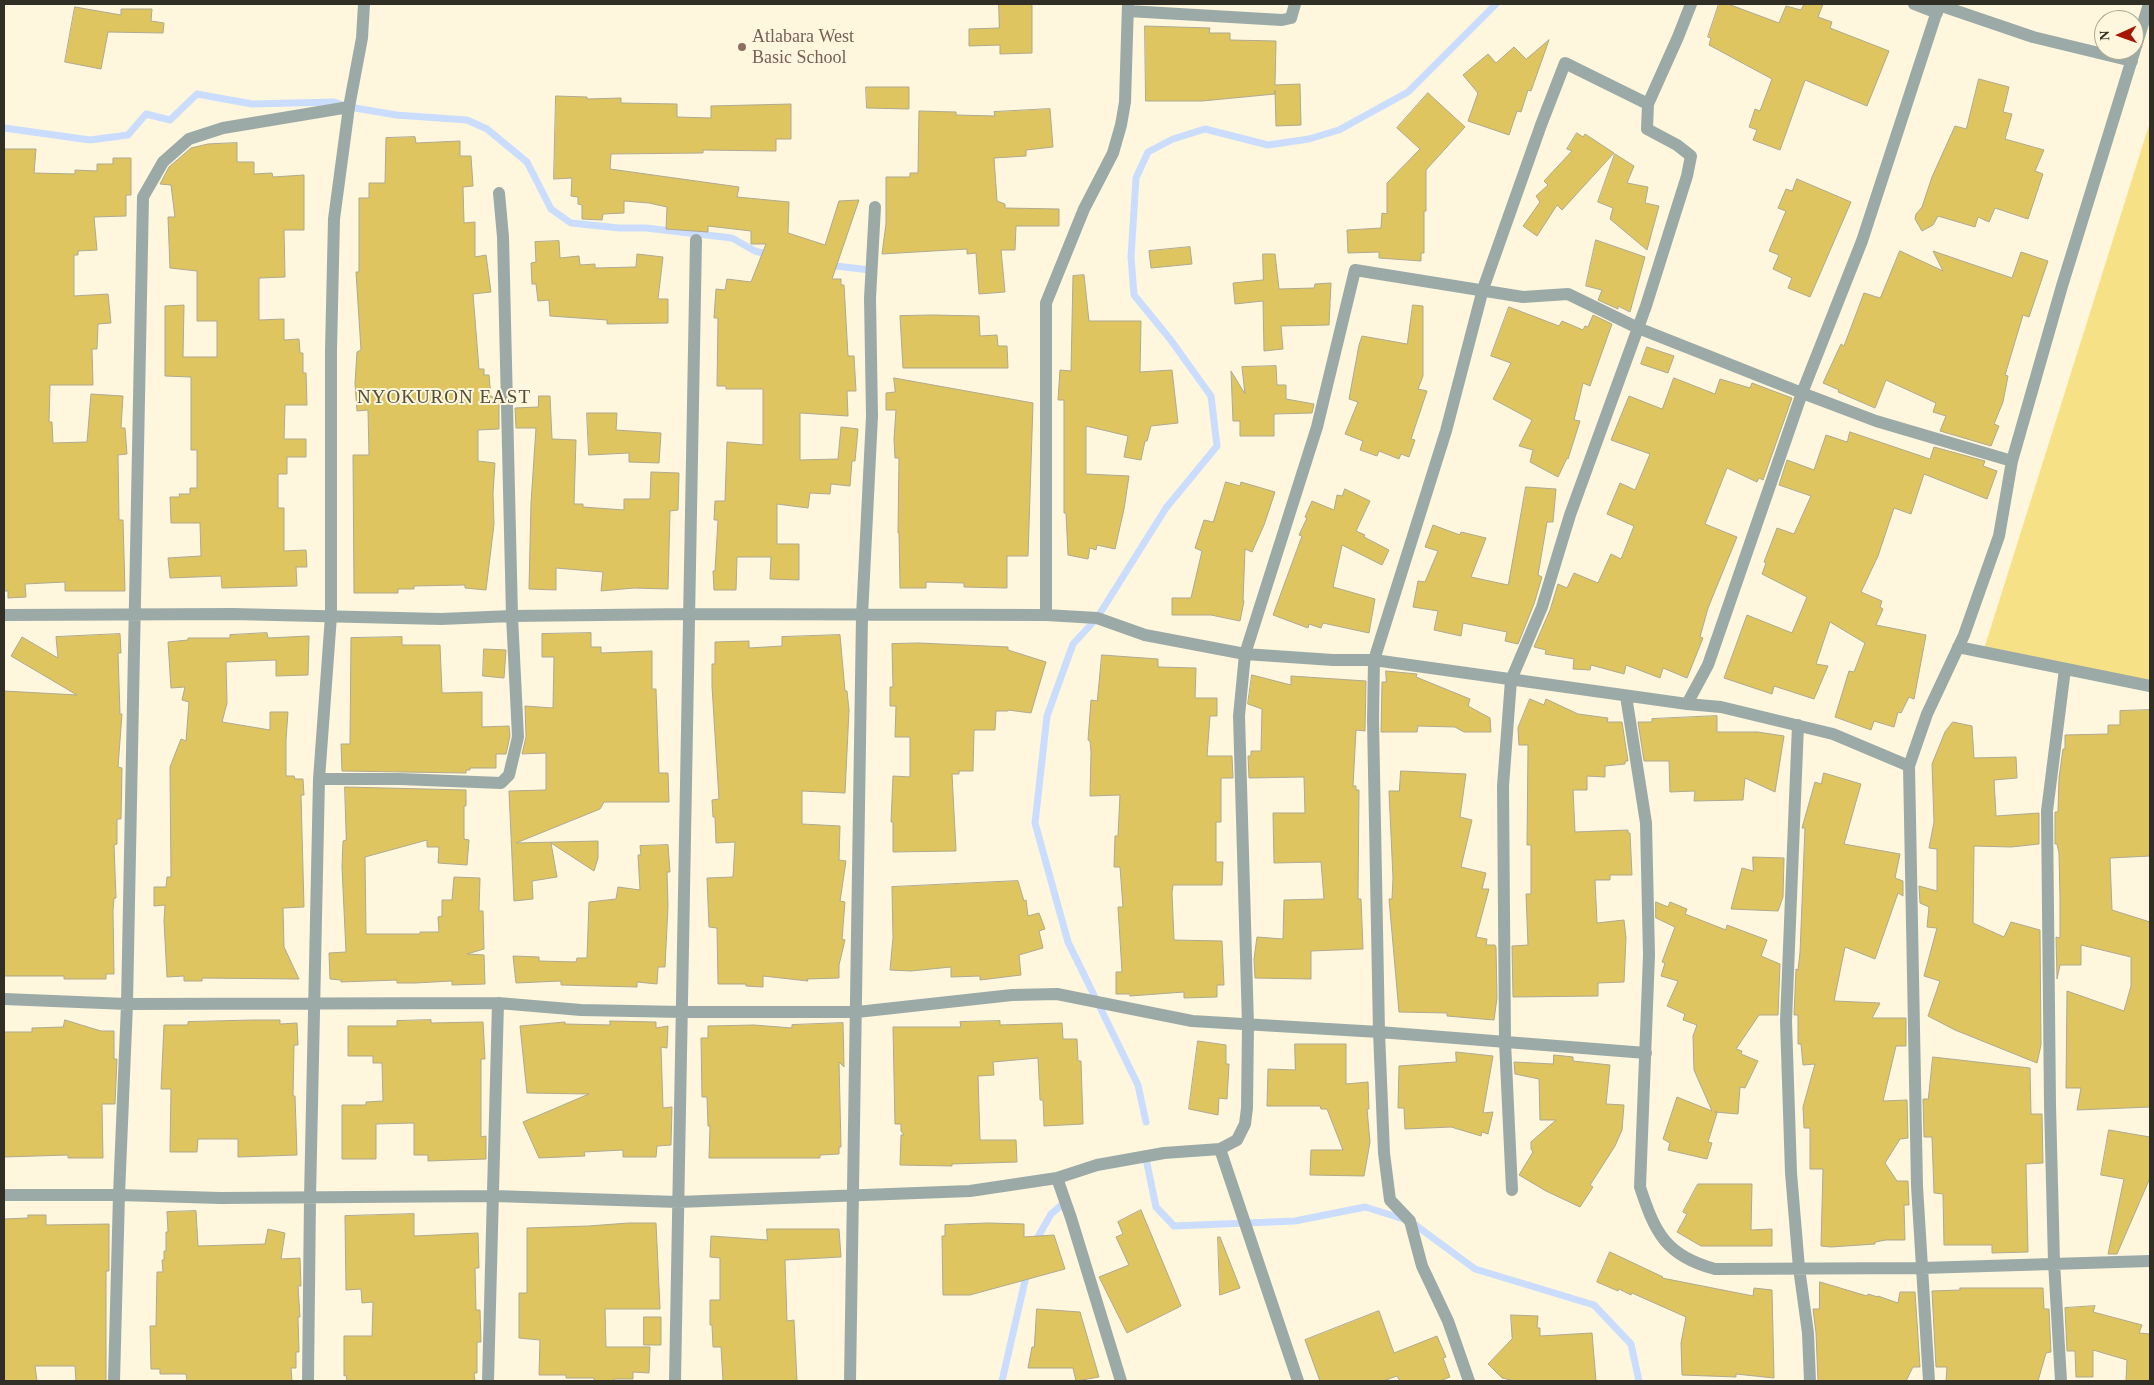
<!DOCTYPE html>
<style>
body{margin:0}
#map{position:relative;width:2154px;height:1385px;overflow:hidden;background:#fef7dd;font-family:Georgia,serif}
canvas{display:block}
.frame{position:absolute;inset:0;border:5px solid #312f25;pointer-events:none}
.north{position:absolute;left:2094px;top:10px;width:50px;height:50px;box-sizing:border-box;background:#fef7dd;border:1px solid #aca793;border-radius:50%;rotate:268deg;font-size:14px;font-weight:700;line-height:20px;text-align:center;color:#312f25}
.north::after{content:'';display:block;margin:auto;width:18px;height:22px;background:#a71601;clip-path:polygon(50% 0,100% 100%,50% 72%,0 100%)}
</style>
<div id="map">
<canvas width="2154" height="1385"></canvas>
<div class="frame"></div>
<div class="north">N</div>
</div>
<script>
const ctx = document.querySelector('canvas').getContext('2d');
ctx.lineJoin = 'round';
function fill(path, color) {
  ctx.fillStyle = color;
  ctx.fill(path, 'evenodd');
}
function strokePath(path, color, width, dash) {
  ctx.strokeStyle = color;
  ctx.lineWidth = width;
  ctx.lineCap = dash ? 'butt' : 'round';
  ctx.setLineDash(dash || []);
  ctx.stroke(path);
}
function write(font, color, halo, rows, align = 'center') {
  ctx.font = font + ' Georgia,serif';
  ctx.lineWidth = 4;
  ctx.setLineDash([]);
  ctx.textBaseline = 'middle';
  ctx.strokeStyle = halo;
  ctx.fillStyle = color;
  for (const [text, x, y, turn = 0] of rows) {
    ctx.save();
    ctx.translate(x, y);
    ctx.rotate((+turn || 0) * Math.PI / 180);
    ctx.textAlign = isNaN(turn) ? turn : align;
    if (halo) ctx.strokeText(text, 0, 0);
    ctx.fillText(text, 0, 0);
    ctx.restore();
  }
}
const green = new Path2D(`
 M2150 122V684L1984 649Z`);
const stream = new Path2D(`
 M4 128 90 140 128 135 146 114 170 120 197 94 252 104 334 102 349 107 396 115 467 120 487 129 527 162 551 209 571 223 619 228H646L732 238 755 251 770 255
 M827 265 870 270
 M1146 1122 1138 1085 1068 942 1035 823 1047 716 1073 644 1097 618 1166 508 1217 446 1211 396 1170 339 1134 295 1131 257 1136 178 1148 152 1173 139 1205 129 1268 145 1309 139 1339 130 1408 92 1496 4
 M1145 1154 1156 1207 1174 1226 1295 1221 1365 1207 1410 1221 1475 1269 1594 1305 1631 1344 1639 1381
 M1034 1244 1051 1214 1063 1204
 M1002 1381 1027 1272`);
const building = new Path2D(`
 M999 4H1032V53L1000 54V45L969 46V29L999 28Z
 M1719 4H1728L1779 23 1786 6 1801 10 1804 4H1823L1818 17 1832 22 1830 28 1889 51 1867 106 1805 80 1780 150 1753 140 1757 130 1749 127 1755 109 1760 111 1772 79 1709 45 1711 38 1708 37Z
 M75 7 121 15V9H152L151 21 164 23 163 33 108 32 101 69 65 62Z
 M1145 26 1210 28 1209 33H1230V40L1276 41 1275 85 1300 84 1301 125 1276 126 1275 90V94L1202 101H1146Z
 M1549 40 1531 91 1528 90 1521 112 1517 111 1509 135 1468 121 1478 93 1463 75 1488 54 1496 63 1514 47 1526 59Z
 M1979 79 2009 87 2003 112 2012 114 2005 139 2044 150 2035 171 2043 174 2028 219 1995 208 1989 222 1978 217 1975 227 1938 216 1933 225 1922 231 1915 219 1916 214 1922 207 1932 177 1955 126 1966 129Z
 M866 87H909V109L867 108Z
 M1428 93 1465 127 1426 170V211H1424V253H1421V261L1379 258V252L1348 253 1347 230 1381 228 1382 213 1387 214V183L1420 149 1397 128Z
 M556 96 587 97V99L621 98V103L677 104V117L711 118V106L791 104V139H776V151L703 150V153L611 154 610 169 739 187 737 197 789 202 788 233 825 245 839 201 859 200 832 279H841V285H844L848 356H854L856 391H847L848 416 800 413V460L838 459 841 427 858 429 855 461H852L850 486 831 484 830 494 810 493 808 508 777 504V544H799V580L770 579 771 557H737L736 590H714L713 571H715L718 520H714L715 501H725L727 442 763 445V389H726V386H717L718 318H714L716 289 725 290 727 279 751 282 766 244H751V231L708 226V232L666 229 667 207 649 203 624 201V213L603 214 602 220 582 219V205L578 204V197L571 196 572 178 554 179Z
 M1050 109 1053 147 1026 150V156L994 158 997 201 1005 204V208L1059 209V226H1016L1015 250H1001L1005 292 979 294 976 253 967 254V249L882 254 886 224V177H910V173H918L919 111 956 112V115L995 116 994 112Z
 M1577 133 1583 137 1585 134 1614 153 1562 210 1557 205 1537 236 1523 226 1540 202 1536 196 1548 185 1544 181 1572 151 1567 149Z
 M415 137 416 143 460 141V156H471L473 186 463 187 464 223 475 222V257L486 255 491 292 473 294 479 369H484V375H489L491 397H499V429L478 430V461L495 463 493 493 494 524 486 590 465 588V585L414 586V589H398V593H354L353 455H369L368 410 357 411 355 383 357 352 361 350 356 272H359V198H369V183H385L386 138Z
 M237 143V162H254V174L272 173 273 177 304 175V230H284L285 277 259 278V320L284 319V340L299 339 300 353H303V373H306L307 405H285L284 439H306V457H287V474H278V508H284V551L306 550 307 567H296L297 586 222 588 221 576 170 578 168 558 201 556 200 523H171L170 497H180L179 494H190V488H197V450H191V377L165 376V306L184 305 183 357H217V321H197V271L170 268 168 217H175L171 185 160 184 169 167 191 148 208 144Z
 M4 149H36L34 173 75 174V170L97 171V164H113V158H131V195H126V216L94 217 97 250 78 251V255H74V296L108 294 111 323 98 324 97 349H92L93 385H50L49 422H52L53 443 87 442 91 394 123 396 121 428H125L127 454 118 455 119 520H123L125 591H65V582L25 584 26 597 8 598V591H4Z
 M1615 154 1634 166 1627 183 1648 187 1645 203 1659 206 1647 250 1610 219 1613 208 1598 202Z
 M1797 179 1851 202 1810 297 1788 288 1792 278 1773 269 1779 255 1769 251 1786 211 1778 208 1786 189 1792 191Z
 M1596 240 1645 257 1630 312 1618 306V309L1598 300 1602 290 1586 286Z
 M559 241 560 258 579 256 580 265 595 264V268L636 267 637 254 663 257 658 299H668V323L607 324V320L550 316 549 300 538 301 536 284H532L531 263 536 262 535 242Z
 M1190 247 1192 264 1151 268 1149 251Z
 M1900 251 1943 271 1933 251 2012 278 2021 252 2048 261 2029 317 2023 315 2005 375 2008 376 2003 402 1994 424 1999 426 1991 446 1940 431 1946 416 1933 412 1936 403 1886 380 1875 408 1838 392 1839 390 1823 383 1841 344 1844 346 1864 293 1880 298Z
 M1263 254H1275L1279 289 1314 288 1315 284 1331 283 1329 325 1281 326 1283 349 1264 351 1263 301 1235 304 1233 283 1263 280Z
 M1084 275 1089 321H1141L1140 372 1172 370 1178 423 1151 426 1147 441H1145L1141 460 1124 457 1128 436 1086 426V474L1129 476 1124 509 1115 549 1097 545 1096 550 1090 548 1088 559 1068 555 1066 513H1064V400H1058L1060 370 1071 371 1073 276Z
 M1413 305 1423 306V376L1418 389 1427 391 1411 439 1415 440 1409 457 1401 454 1399 459 1379 451 1377 456 1360 450 1363 441 1345 434 1358 402 1349 399 1359 345 1362 336 1407 344Z
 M1509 307 1559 326 1562 321 1583 330 1585 326 1588 327 1593 315 1612 324 1590 386 1583 383 1574 420 1580 421 1568 459 1567 458 1558 477 1530 462 1533 450 1519 446 1532 420 1493 399 1511 363 1491 356Z
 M933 315 979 316 980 336 997 335 998 346H1007L1008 368H903L900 316Z
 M1647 347 1674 356 1668 373 1641 364Z
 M1276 366 1277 385H1286V399L1314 404 1312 413 1274 414V436H1240V421H1233L1231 371 1245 394 1242 367Z
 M894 378 1033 403 1028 556H1007V588L964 587V583L926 582V588H900L899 533H898L899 458H895L894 439 896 410H886V393L895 392Z
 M1674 378 1715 394 1720 379 1750 388 1752 383 1792 398 1763 480 1759 478 1757 482 1727 468 1705 524 1737 537 1708 608 1700 637 1703 638 1687 678 1663 668 1660 678 1626 665 1624 674 1591 665 1590 670 1573 669 1574 659 1545 654 1546 650 1534 647 1550 610 1558 584 1567 588 1574 573 1598 583 1611 554 1621 559 1634 526 1607 514 1620 483 1635 490 1650 454 1611 440 1629 396 1662 409Z
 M539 396H550L552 439 576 440 574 504H583V507L624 510V499H650L651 472 679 473 678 510 670 511 668 589 634 588 601 591 603 572 556 568V590L529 589 531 503 536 428H516L515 408 538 407Z
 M587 413H617L616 430 661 433 659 463 629 462V453L589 455Z
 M1850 432 1930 459 1934 447 1985 461 1983 466 1997 471 1987 499 1924 474 1911 514 1894 508 1878 556 1861 592 1882 601 1880 607 1883 609 1876 625 1926 635 1914 699 1909 697 1901 713 1898 712 1894 727 1874 721 1871 730 1835 717 1849 671 1854 672 1865 643 1830 622 1816 664 1828 666 1814 699 1774 686 1772 694 1724 678 1747 615 1792 633 1807 597 1762 574 1766 563 1764 562 1777 528 1794 534 1811 496 1779 485 1787 460 1814 470 1826 435 1847 442Z
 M1226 482 1240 486 1241 482 1275 492 1264 525 1252 552 1245 549 1243 601H1244L1240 621 1211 615H1172V598H1191L1202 551 1195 548 1204 520 1213 522Z
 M1526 487 1556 489 1553 522H1547L1538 575 1542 577 1534 604 1518 644 1505 641 1507 632 1463 623 1461 636 1434 630 1438 611 1413 607 1418 581 1425 582 1438 551 1425 547 1433 525 1460 535 1461 532 1486 538 1471 577 1508 585Z
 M1345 489 1370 501 1356 531 1365 535 1364 537 1389 550 1382 565 1342 545 1333 587 1375 599 1369 633 1323 623 1321 628 1309 624 1308 628 1273 615 1302 536 1299 535 1307 518 1305 517 1312 501 1334 510 1337 495 1342 496Z
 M267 633 268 638 309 636 308 675 276 676V660L226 662 227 703 222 722 270 730V712H288L286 740V776H294L295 779H303L304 795H301L304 907 283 908 284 947 299 979 202 978V981H184V976L167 977 164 921 165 905 154 906V887H166L167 877H171L170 767 181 739 186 741 189 702 182 700 185 687 171 688 168 642 188 640V638H230V635Z
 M591 633V647H601V653L652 651V689H656L659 773H668L669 802H604L600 809 516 843 598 841V858L594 871 551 843 557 877 532 881 533 899 514 901 509 791 546 790V753L522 754 526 737 525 706 553 708 554 657H542V634Z
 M120 634 121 653H118L120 714H122L118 767 122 768 121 819H117V844L114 845 116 898H114L113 911 114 974H106V979H64V976H4V691L77 695 11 656 22 637 58 658 56 637Z
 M840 635 845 691H847L849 710 845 793 802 791V824L840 826 839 860 846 861 840 901 845 902 842 939 845 940 839 965V978L807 979 808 981 763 976V987L746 986V984H718L717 928 709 927 707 878 733 877 735 842 716 843 715 817H713L712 800 719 799 712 686V664H715V642L749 641V648L782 646V637Z
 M402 637V645H440L442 693 482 692V727L509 726 510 736 506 754H496V768H470V770H466V773L342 771 341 744H350L351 638Z
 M919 643 1008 647V650L1046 662 1031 713 1008 710V711H996L995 730H974L973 771H959V774H952L956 851 893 852V822H891L893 776 910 777V737H895L896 706H890V687H893L892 644Z
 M484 649 506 650 504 678 483 676Z
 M1102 655 1158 659V667L1196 668 1195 698H1217V716H1210L1207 756H1232L1233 778H1221V822H1216V862H1223L1222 885H1173L1172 893 1174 940 1222 941 1224 985H1217V997L1184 998V992L1130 996V994H1116V972H1122L1118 907H1123L1120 867H1114L1115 836H1118L1120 795 1090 796 1091 752 1090 741 1088 740 1091 700 1097 701Z
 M1386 671 1417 674 1416 677 1470 699 1468 706 1490 718 1491 732H1464L1455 727 1418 726 1417 732H1381L1382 682H1386Z
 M1252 675 1291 685V676L1366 681 1365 731 1356 730 1353 786H1356V790H1359L1358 899H1361L1363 949 1311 951V979L1255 978 1254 959 1257 937 1283 939 1284 900 1324 899 1321 862 1274 863 1273 813H1305L1304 777 1249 778 1248 756H1251V751H1261L1262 709 1248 704Z
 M1530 699 1544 705 1546 699 1578 714 1608 718 1607 722H1622L1628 761H1625V764L1605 766V777L1587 776V790H1573L1575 832 1628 830V833H1630L1632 875H1610V880H1595L1597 923 1624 920 1626 938 1624 982 1598 983V996L1513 997 1512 946 1528 945 1526 894H1531V845H1527L1528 745H1519L1518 728Z
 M2150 710V856L2110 858 2112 910 2150 922V1107L2077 1110 2081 1088H2066L2067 991 2124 1011 2131 986V957L2081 945V965H2060L2057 979 2056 937 2060 938V897L2059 853 2057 844H2055V812H2058L2059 778 2063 749H2065V735L2108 734V725H2120V711Z
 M1717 716V732H1758L1784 736 1775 792 1745 778 1743 800 1694 801 1695 791 1670 792 1669 761H1644L1638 722H1652V719Z
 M1953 722 1972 726 1974 758 2016 757 2017 778 1994 780 1996 816 2039 813V844L2011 847 1974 846 1973 923 2004 937 2011 922 2040 930 2041 1045 2037 1063 1955 1030 1928 1016 1940 981 1924 976 1937 928 1927 927 1929 907 1920 903 1919 886 1937 891V849L1929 848 1934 822 1932 764 1945 732Z
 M1401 771 1466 774 1460 817 1472 820 1461 867 1486 873 1482 889H1489L1476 937 1487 939 1486 945H1495L1496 947 1497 998 1494 1020 1447 1016V1013L1399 1012 1389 899H1392L1393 878 1389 791H1399Z
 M1824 773 1861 784 1844 844 1900 854 1895 878 1903 881V896L1898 893 1875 959 1845 947 1834 1001 1880 1003 1872 1018H1906V1046H1896L1883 1101 1907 1100 1908 1138 1900 1139 1885 1163 1897 1181H1908L1909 1205H1904L1905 1240H1886L1875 1242V1244L1831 1247 1821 1246 1823 1169H1810V1128H1804L1803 1107 1815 1064 1803 1065 1801 1044H1798V1015H1794L1796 969 1798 970 1800 953 1805 828H1802L1815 782 1821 784Z
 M345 787 466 790V806H464V839L469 840 467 865 438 863 439 847H427V840L365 857 366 934H420V932H439L438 917 442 916V900H452L454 877 480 878 479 911H483L484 949 467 954 484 955 485 984 452 985V981L415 983H397V980L341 982V980L330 979 329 953 346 952 342 867 343 841 346 840Z
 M668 845 670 872H667L668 906 665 967H658L657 984 637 982V987L561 985V981L516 983 513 956 539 957V961L576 962 577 958H587L589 902 616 899 618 887 640 890 638 855H641L640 846Z
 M1753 857 1784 858 1783 897 1778 911 1731 909 1742 868 1753 871Z
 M1018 881 1024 901 1026 900 1028 916 1039 913 1045 929 1039 931 1043 948 1019 955 1021 975 980 980V976L951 977V967L911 971 890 970 893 938 892 887Z
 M1656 902 1668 907 1670 902 1687 909 1685 914 1726 930 1727 925 1767 940 1761 956 1780 964 1778 1015H1759L1736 1049 1742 1051 1741 1054 1758 1061 1745 1088 1740 1087 1738 1114 1715 1112 1717 1113 1708 1142 1712 1143 1707 1159 1668 1150 1670 1143 1663 1139 1677 1097 1712 1111 1694 1070 1693 1036 1697 1025 1683 1020 1685 1014 1667 1006 1678 981 1661 976 1665 963 1662 962 1675 927 1656 918Z
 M65 1020 101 1031H114V1059H117L115 1104H102L103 1158H68V1155L4 1157V1032H32V1028L63 1027Z
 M254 1020H280V1024L297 1023 298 1045H294L293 1096H295L297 1155 238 1157V1139H198L197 1152H170L171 1089H161L164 1025H188V1022Z
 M431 1020V1023L483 1022 485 1059H481V1137L486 1136V1159L428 1161V1155H414V1123L376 1124V1159H342V1105H366V1102L383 1101 382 1063H373V1056H348V1026H397V1021Z
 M610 1021 656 1022V1028L668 1026 667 1048 661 1047 663 1108 672 1107 671 1145 657 1146 656 1157H623V1150L584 1152 585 1156 539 1158 523 1122 589 1094 527 1093 520 1026 565 1022V1024L610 1025Z
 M1000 1021V1025L1062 1023 1063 1039H1077L1078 1061H1081L1083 1124 1044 1126 1043 1100H1040L1038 1058 993 1062 994 1075 978 1076 980 1140H1016L1017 1162 952 1164V1166L900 1165 901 1135H904L901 1131V1124H895L893 1027H961L960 1022Z
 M843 1023 844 1067 839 1062 841 1147H839V1154L820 1155V1158H709L710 1126H708L707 1097H702L701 1038H708V1026L754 1025 792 1028V1025Z
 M1198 1041 1226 1045V1064H1229L1227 1099 1219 1098 1218 1115 1189 1109Z
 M1295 1044H1346V1084L1368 1082 1369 1109H1367L1370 1142 1364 1176 1310 1175 1311 1150H1343L1327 1109H1321L1320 1106H1267L1268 1069 1295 1070Z
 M1456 1052 1493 1056 1483 1113 1493 1112 1488 1134 1482 1132 1481 1136 1451 1127 1405 1129 1404 1108H1398L1399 1066 1456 1062Z
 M1554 1055 1573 1057V1061L1610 1065 1606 1104 1624 1105 1622 1130 1615 1146 1590 1185 1593 1187 1580 1207 1546 1191 1519 1175 1533 1152 1531 1149V1142L1556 1120H1540L1539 1079 1515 1074 1514 1062 1553 1064Z
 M1933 1057 2030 1068 2031 1114H2042L2043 1163 2026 1164 2028 1252 1992 1253V1245H1944L1943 1194 1934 1193 1932 1137H1924L1923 1099H1928Z
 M2109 1130 2150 1137V1178L2117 1254H2108L2124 1179 2101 1175Z
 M1698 1184H1752L1751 1230 1772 1229V1246H1701L1677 1232 1687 1214 1683 1212Z
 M1141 1210 1181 1306 1127 1333 1099 1277 1129 1265 1116 1237 1123 1234 1118 1222Z
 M196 1211 198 1246 265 1244 268 1229 285 1233 281 1259 300 1258 301 1286H298L300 1317H298L299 1352H296V1368H291L292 1381H187L186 1374H160V1369H151L150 1326H156L157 1272H163L162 1260H164V1251H166V1232H168L167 1212Z
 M414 1214V1236L478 1233 479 1268H475L476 1310H480L481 1342H477V1373H474L475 1381H347L346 1375 344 1376V1336H372L373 1302 362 1303 361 1289 346 1290 345 1216Z
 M28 1215H46V1225L109 1224V1271H106V1381H76L75 1366H35L37 1381H4V1219L28 1218Z
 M629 1223H656L660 1309H605L606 1347H650L649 1373 633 1372V1379H614V1381H594V1378H566V1375H539L540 1340 519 1338V1293H527V1228L588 1226Z
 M988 1223 1024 1224V1237L1054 1235 1065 1269 970 1295H943L942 1236H945V1225Z
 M767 1229H839L841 1257 785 1260 787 1321 794 1320 797 1381H723L721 1347H713L712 1325H710V1300H720V1258L710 1257 711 1236 767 1240Z
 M1218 1237H1220L1240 1288 1220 1295Z
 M1610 1252 1663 1277 1662 1278 1753 1296 1754 1288 1772 1290 1774 1378 1736 1374V1377L1682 1375 1681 1343 1686 1317 1632 1293 1631 1295 1619 1289 1618 1291 1597 1282Z
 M1820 1282 1867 1296 1868 1294 1878 1297V1296L1898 1303 1900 1292H1915L1920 1367H1913L1906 1381H1818L1816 1333 1813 1309H1819Z
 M1960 1288H2043L2044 1309H2049L2051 1352 2046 1353 2038 1381H1946L1947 1367H1936L1932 1291 1960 1290Z
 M2095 1306 2093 1312 2142 1325 2139 1333 2150 1334V1381H2126L2127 1360 2093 1350V1377H2076L2075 1351H2067L2065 1308Z
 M1037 1309 1080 1312 1099 1377 1076 1381 1073 1368H1028L1032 1347H1034Z
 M1379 1311 1394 1353 1437 1336 1446 1357 1443 1358 1450 1377 1440 1381H1400L1397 1376 1383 1381H1320L1305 1340Z
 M1511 1315 1538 1316 1537 1328H1540V1336L1592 1333 1596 1381H1515L1502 1378 1488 1364 1512 1339Z
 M644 1317H661V1345H644Z`);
const minor = new Path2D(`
 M1914 4 1937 13
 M1128 11 1282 20 1291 18 1295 4
 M1648 104 1678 37 1691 4
 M4 615 233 614 441 619 512 616 689 614 1046 615 1097 618 1145 635 1245 654 1333 660H1374L1687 704 1721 707 1833 734 1909 766
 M1046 615V303L1084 209 1113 153 1121 125 1125 102 1128 4
 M1958 647 2150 686
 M1626 696 1646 823 1649 955 1640 1187C1655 1233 1666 1256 1715 1269L1922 1268 2150 1261
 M1687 704 1708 665 1802 393 1862 241 1939 5 2033 37 2132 61
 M1798 725 1786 1021 1791 1173 1799 1268 1808 1333 1810 1381
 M319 779H400L501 783 509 775 518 737 512 616 503 237 499 193
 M4 999 127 1004 498 1003 581 1010 683 1012H857L1012 995 1057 994 1192 1021 1379 1032 1646 1053
 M1220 1149 1298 1381
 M1057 1178 1071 1218 1121 1381
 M4 1195H119L220 1198 494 1196 678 1202 970 1191 1057 1178 1097 1165 1164 1153 1220 1149 1237 1140 1245 1124 1247 1108 1248 1025 1239 716 1245 654 1317 427 1355 270 1523 297 1568 294 1638 328 1802 393 1876 421 2012 461
 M114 1381 119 1195 127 1004 143 197 163 162 189 139 223 128 349 107
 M308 1381 310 1198 319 779 331 616V350L334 219 349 107 362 38 364 4
 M488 1381 498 1003
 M675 1381 696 240
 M850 1381 862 616 872 416 870 298 875 207
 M1469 1381 1448 1321 1422 1266 1410 1221 1390 1200 1384 1153 1379 1032 1373 720 1374 660 1446 431 1483 289 1541 125 1565 63 1648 104 1647 129 1677 145 1691 156 1687 176 1646 306 1570 515 1542 607 1511 680 1503 786 1505 1042 1512 1190
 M1929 1381 1917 1186 1909 766 1927 714 1964 635 1999 536 2012 461 2062 286 2149 4
 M2061 1381 2054 1262 2050 1105 2047 811 2065 669`);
const markers = [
 [742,47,5,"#8d6e63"]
];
const educationNames = [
 ["Atlabara West",752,37],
 ["Basic School",752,58]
];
const neighbourhoodNames = [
 ["NYOKURON EAST",444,398]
];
fill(green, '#f7e186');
strokePath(stream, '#caddfe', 7);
fill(building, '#dec560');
strokePath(building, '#afa990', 1);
strokePath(minor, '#9caaa7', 12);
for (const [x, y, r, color] of markers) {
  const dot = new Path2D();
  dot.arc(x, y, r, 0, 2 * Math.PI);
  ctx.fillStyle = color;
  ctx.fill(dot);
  strokePath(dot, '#fef7dd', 2);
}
write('18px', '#785e54', '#fef7dd', educationNames, 'left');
ctx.letterSpacing = '1px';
write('19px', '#534d38', '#fef7dd', neighbourhoodNames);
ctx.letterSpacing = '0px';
</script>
